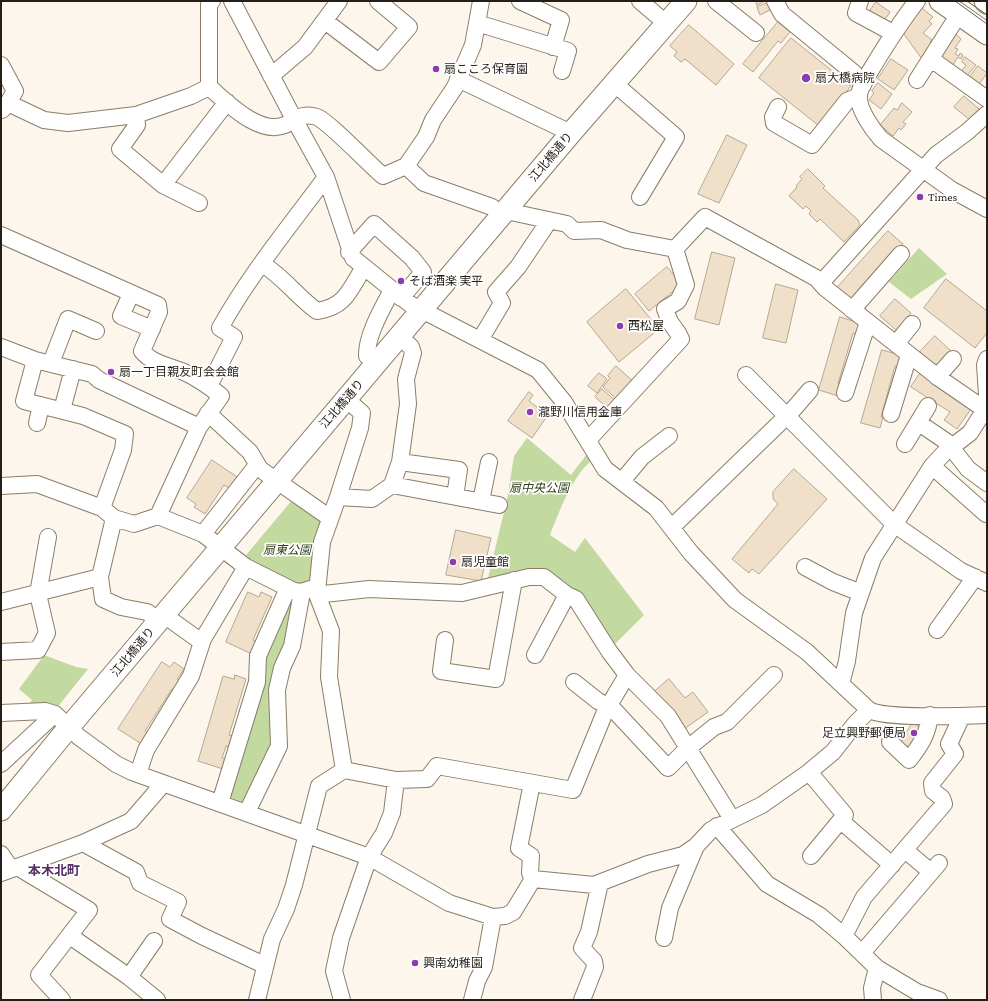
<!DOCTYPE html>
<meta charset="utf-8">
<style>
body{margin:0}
#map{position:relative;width:988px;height:1001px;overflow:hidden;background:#fdf6ed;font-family:"Crimson Pro",serif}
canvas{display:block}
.frame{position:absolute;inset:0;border:2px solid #241e16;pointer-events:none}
</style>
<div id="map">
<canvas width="988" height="1001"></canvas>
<div class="frame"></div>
</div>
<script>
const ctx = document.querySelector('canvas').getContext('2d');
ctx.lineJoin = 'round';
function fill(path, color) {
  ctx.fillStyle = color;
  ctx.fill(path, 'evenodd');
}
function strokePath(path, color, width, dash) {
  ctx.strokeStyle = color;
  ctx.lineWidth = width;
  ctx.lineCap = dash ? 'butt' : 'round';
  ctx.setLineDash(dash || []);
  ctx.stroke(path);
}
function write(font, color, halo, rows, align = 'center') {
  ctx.font = font + ' "Crimson Pro","Noto Sans JP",serif';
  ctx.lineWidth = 3.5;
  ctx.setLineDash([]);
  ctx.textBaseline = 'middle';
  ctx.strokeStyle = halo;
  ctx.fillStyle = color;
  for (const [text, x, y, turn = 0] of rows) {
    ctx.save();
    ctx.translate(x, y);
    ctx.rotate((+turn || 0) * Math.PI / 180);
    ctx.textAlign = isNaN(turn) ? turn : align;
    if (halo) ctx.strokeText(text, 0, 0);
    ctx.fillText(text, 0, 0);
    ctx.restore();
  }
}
const green = new Path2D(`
 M919 248 947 274 911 299 889 282Z
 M527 438 571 475 587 454 591 461C572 477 559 512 550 535L575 552 585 538 644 615 611 648 545 573 487 582 507 500 514 456Z
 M293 499 323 520 313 575 307 582 297 586 252 561 246 555Z
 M288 598 295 602 272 744 243 802 227 796 264 656Z
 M44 655 76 667 88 669 56 709 28 706 32 700 19 689Z`);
const building = new Path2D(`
 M756 1H765L757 5Z
 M876 2 890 12 884 21 870 11Z
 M768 3 770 10 760 15 757 7Z
 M918 5 933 17 929 21 932 24 923 33 932 40 930 42 932 44 922 59 901 30Z
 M778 22 790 32 781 43 778 41 753 72 743 64Z
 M689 25 734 64 716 85 685 59 681 62 674 56 677 52 670 46Z
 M953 34H956L961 39 955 48 958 49 955 54 959 56 960 53 963 55 961 59 958 57 951 68 937 57Z
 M791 38 851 86 819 126 759 78Z
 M965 57 976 65 966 77 960 73 966 65 962 62Z
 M891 59 908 70 894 90 878 79Z
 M978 66 987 73 977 87 968 80Z
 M878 83 892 94 881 109 869 100 874 93 872 91Z
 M964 96 979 109 970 120 954 107Z
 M902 103 912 112 903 122 906 124 901 130 899 128 893 136 880 125 894 108 897 110Z
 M727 135 747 145 719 203 698 194Z
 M808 169 825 186 823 188 858 220 860 225 844 242 820 219 817 222 809 214 811 211 806 206 803 209 789 196 797 187 796 186 802 179 800 177Z
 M888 231 903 244 895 253 893 251 857 291 859 293 851 301 837 288Z
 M712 252 735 258 719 325 695 319Z
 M667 267 682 284 649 311 635 294Z
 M946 279 987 311V333L975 348 924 308Z
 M776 284 798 290 786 343 763 338Z
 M626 289 659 329 619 362 587 322Z
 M895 299 911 313 896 330 880 316Z
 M840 317 859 323 856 334 853 333 838 384 841 385 838 396 819 390Z
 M935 336 951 351 936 368 919 353Z
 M882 350 901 355 897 367 895 366 881 417H883L880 428 861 423Z
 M616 366 635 383 620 402 603 387 610 378 608 376Z
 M921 372 973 406 957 429 944 420 950 412 911 387Z
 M599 373 607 379 597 393 588 386Z
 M602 389 618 403 611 411 595 397Z
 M529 392 533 395 529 401 548 415 532 438 508 421Z
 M212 460 237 477 229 488 224 485 205 514 194 507 196 504 187 498Z
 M794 469 827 499 759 574 752 569 749 573 732 559 778 504 773 499V492Z
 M456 530 491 538 481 581 446 575Z
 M248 592 259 597 261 592 272 597 253 640 259 643 254 655 226 642Z
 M162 662 170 667 174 662 184 669 177 679 183 683 177 692 172 689 145 731 150 734 143 745 118 729Z
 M235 675 246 679 229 735 236 737 232 748 226 746 222 758 229 760 226 770 198 761 223 676 234 679Z
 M669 679 685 698 693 692 708 712 684 729 653 693Z
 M912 723 923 728 911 749 901 743Z`);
const minor = new Path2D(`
 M212 1 209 4V87C227 102 259 136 285 125 297 120 301 112 317 117 329 122 370 165 383 176L406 166 426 137 433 120 455 87 473 45 481 1
 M232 1 294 119 326 177 353 258 410 304 538 370 564 402 605 469 656 508 691 553 735 600 807 652 869 710C884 719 966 716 987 715
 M520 1 561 20 553 47
 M640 1 667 24
 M716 1 756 33
 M775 1 782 14 854 73 863 85
 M860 1 856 13 893 33
 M917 1C899 24 884 48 869 73 866 80 859 88 859 96 858 109 872 129 881 139L952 190 987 209
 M325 21 379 62 409 27 378 1
 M477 23 568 51 562 71
 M931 59 987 99
 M1 65 15 91 8 103 2 110
 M271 76 305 47 339 1
 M458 79 571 133
 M917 80 959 14
 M615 84 676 137 640 197
 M8 103 44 120 68 123 136 115 191 96 209 87
 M778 107 773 117 774 123 812 145 847 101 859 96
 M136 115 137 125 120 149 163 185 199 203
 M406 166 424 183 492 207
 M163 185 227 102
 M506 211 567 224 574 231 601 230 627 240 675 249
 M1 235 158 305 159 312 142 351C151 363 170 366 184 372 197 378 209 386 221 396L199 427 158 516
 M675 249 705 217 816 278 825 288 939 378 987 411
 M349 252 374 224 412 258 423 272 401 298
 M262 264C283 276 297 297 317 311 346 307 350 289 364 267
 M821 283 936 155 967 132 987 114
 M131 294 121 316 152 329
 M852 310 901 254
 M480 340 502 303 496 292 518 267 549 221
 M896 344 912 324
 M1 347 35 360 92 374 99 380 199 427
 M367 356C366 336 383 307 392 290
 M987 359 985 365 987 395
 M35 360 24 401 83 416 125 434 123 450 102 508
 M51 363 68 319 96 331
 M746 375 894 524 961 571 987 583
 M937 377 953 359
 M209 386 234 337 220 328C250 274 290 226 326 177
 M845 393 868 322
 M62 410 73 369
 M208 413 250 452 260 469 267 474 330 518
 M891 414 909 355
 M37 423 41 405
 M919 423 947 442 968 469 987 483
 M588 440 681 339 678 333 670 322 665 309 678 301 686 285 675 249
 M905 444 928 406
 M400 462 459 470 455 496
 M932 466 986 514
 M622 481 642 457 669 436
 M392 485 499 505
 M1 486 37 484 102 508 114 518 134 524 158 516 203 534 246 567 294 591 302 592 310 589 324 594 369 589 462 593 529 577H544L567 595 576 599 609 651 627 675 668 716 732 819
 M338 497 372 499 392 485 400 462 408 404 406 379 413 353 411 347 400 337
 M481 501 489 462
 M114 518 100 577 103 599 121 607 147 612 159 621
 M672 527 791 412 810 390
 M203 534 257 465
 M805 567 833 582 861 593
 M1 602 100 577
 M164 615 196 638 203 639 246 567
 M937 630 975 577
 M445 640 441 671 496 679 514 580
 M1 652 38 650 47 633 38 594 48 537
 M535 655 567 595
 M574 682 598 701 613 709 668 768 688 748 714 727 727 722 774 675
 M841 684 847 661 854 613 873 558 932 466 945 452 970 433 984 411 987 402
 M1 713 45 711 55 714 79 737 116 764 132 772 369 857 449 903 493 917 505 916 513 912 533 879 594 885 648 864 683 855 696 846 711 830 762 805 809 772 833 752 855 724 869 710
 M890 742 909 760C920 746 928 734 930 715
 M1 764 55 714
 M344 770 396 780 427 779 437 766 573 790 605 712 627 675
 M809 772 845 815 811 856
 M138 774 146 750 191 676 203 639
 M532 783 519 848 531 856 530 873 533 879
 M220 803 257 682 258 656 288 588
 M247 812 279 746 277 690 282 668 292 646 302 592
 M841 821 892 865
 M717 826 767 884 819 915 844 936 877 968 917 992 939 1000
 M83 843 136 872 140 883 178 902 170 919 202 936 264 965
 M905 850 931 872
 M1 854 11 869
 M19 868 89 910 39 975 62 1000
 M1 873 83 843 131 821 163 784
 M70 936 129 977 157 1000
 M844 936 864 897 944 804 942 798 933 791 932 783 955 754 949 744 962 716
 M664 938 670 908 696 846
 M862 953 939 863
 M129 977 154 941
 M257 1000 272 939 286 909 294 885 319 786 344 770 329 677 331 631 318 597 317 592 322 542 338 497 360 428 362 413 346 399
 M342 1000 334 971 341 938 369 857 384 833 392 813 396 780
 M472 1000 477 981 484 967 493 917
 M582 1000 595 967 594 961 582 948 589 932 600 883
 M873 1000 872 988 877 968`);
const major = new Path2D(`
 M940 1 987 34
 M985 1 987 3
 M1 810 69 727 571 133 686 1`);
const tram = new Path2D(`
 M955 1 987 24
 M967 1 987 15`);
const markers = [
 [436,69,4,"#8d3cac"],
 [806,78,5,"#8d3cac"],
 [920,197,4,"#8d3cac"],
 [401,281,4,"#8d3cac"],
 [620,326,4,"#8d3cac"],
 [111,372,4,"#8d3cac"],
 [530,412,4,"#8d3cac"],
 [453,562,4,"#8d3cac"],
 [914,733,4,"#8d3cac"],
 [415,963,4,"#8d3cac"]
];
const poiNames = [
 ["扇こころ保育園",444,69],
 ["扇大橋病院",815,78],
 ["Times",928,197],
 ["そば酒楽 実平",409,281],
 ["西松屋",628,326],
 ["扇一丁目親友町会会館",119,372],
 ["瀧野川信用金庫",538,412],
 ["扇児童館",461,562],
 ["足立興野郵便局",906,733,"right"],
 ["興南幼稚園",423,963]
];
const streetNames = [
 ["江北橋通り",551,157,-50],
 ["江北橋通り",342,404,-49],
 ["江北橋通り",133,652,-50]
];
const parkNames = [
 ["扇中央公園",539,488],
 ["扇東公園",287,550]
];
const neighbourhoodNames = [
 ["本木北町",54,871]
];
fill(green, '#c2d99f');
fill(building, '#f0e0c9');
strokePath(building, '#b5a691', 1);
strokePath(minor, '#8b7d68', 18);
strokePath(major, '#8b7d68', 23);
strokePath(minor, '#fff', 16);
strokePath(major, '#fff', 21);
strokePath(tram, '#655f57', 1);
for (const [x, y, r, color] of markers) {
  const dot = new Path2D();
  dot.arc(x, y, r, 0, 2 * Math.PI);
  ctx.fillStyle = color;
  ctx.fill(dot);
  strokePath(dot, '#fff', 1.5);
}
write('12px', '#241e16', '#fff', poiNames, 'left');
write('12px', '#241e16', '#fff', streetNames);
write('italic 12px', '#33411a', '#fff', parkNames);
write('bold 13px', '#552e65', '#fff', neighbourhoodNames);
</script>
